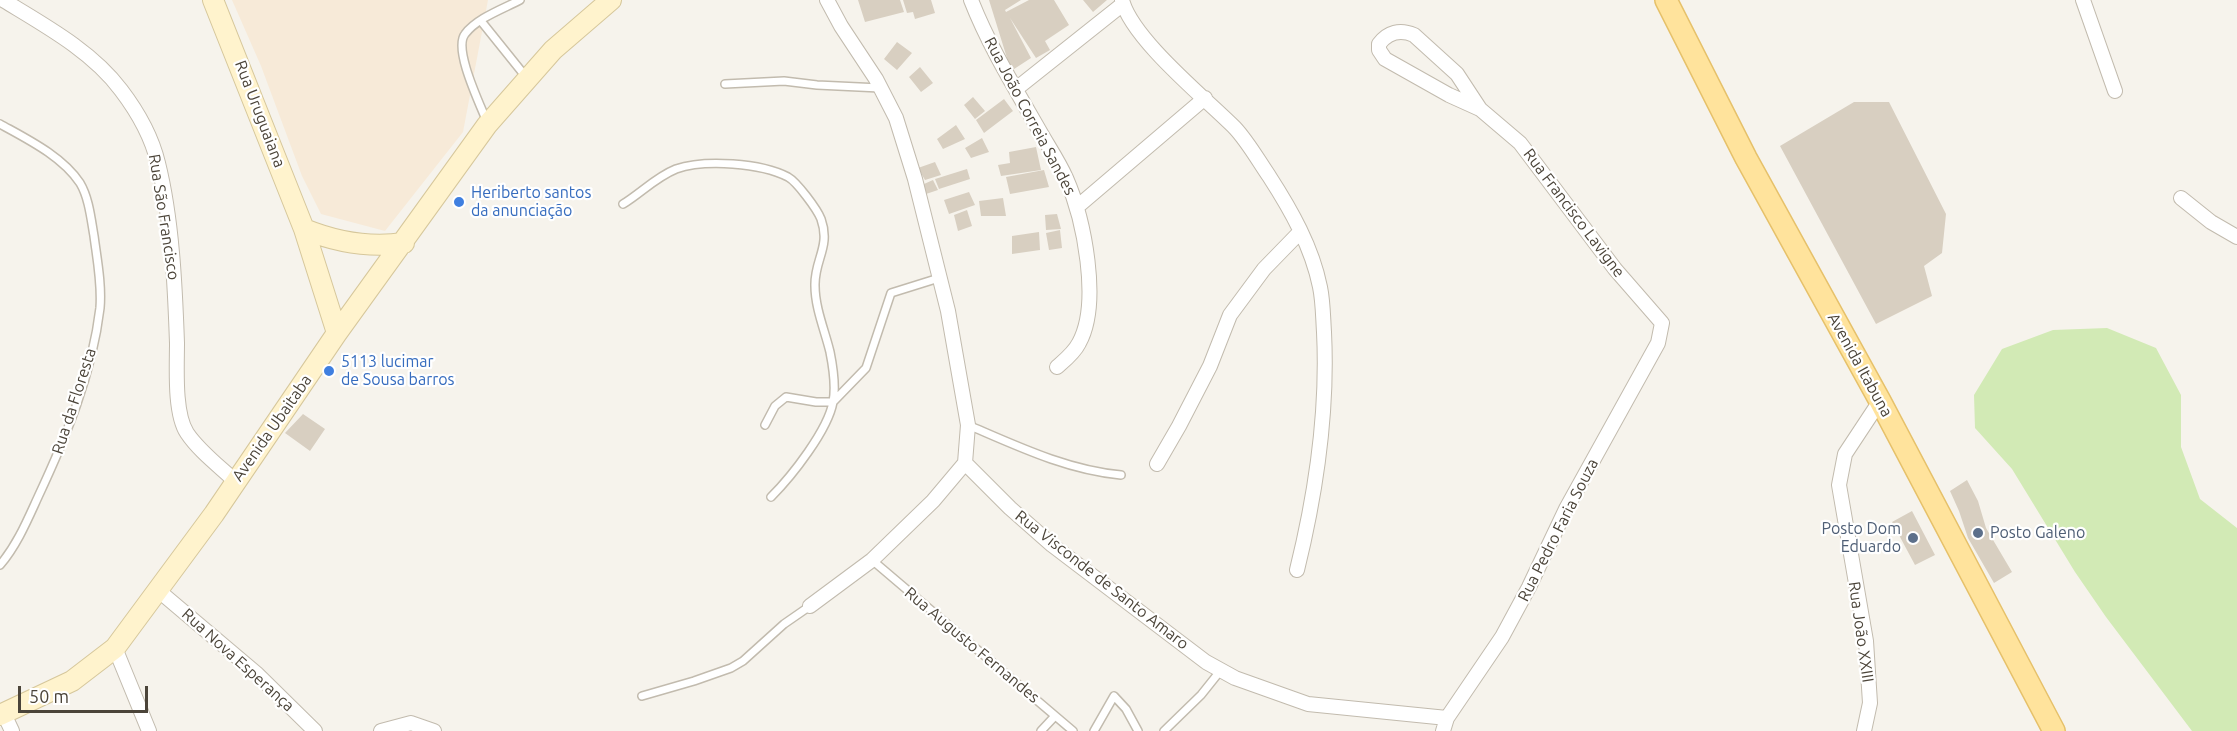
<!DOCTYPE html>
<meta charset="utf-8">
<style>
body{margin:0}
#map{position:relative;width:2237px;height:731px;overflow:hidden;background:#f6f3ec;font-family:Ubuntu,sans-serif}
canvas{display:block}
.scale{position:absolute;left:18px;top:686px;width:130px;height:27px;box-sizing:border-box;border:3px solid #4b4439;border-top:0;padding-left:8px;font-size:18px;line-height:21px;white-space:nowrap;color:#4b4439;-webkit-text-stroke:4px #fff;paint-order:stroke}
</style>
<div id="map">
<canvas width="2237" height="731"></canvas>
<div class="scale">50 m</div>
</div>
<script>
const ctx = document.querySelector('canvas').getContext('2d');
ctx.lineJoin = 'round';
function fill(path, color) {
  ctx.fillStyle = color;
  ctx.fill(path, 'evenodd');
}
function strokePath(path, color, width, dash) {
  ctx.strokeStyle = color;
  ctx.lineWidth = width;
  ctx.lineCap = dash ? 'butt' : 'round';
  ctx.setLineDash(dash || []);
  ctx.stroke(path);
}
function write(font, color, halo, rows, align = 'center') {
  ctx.font = font + ' Ubuntu,sans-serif';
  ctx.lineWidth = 4.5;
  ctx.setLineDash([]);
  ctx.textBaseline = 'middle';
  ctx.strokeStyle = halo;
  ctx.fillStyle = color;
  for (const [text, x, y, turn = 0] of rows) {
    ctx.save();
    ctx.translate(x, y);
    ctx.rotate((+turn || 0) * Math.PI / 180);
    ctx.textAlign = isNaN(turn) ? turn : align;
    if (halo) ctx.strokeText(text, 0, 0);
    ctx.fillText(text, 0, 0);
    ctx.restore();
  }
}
const commercial = new Path2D(`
 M232 0H488L463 132 385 231 321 214 302 176 261 66Z`);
const green = new Path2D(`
 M2107 328 2156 348 2181 395V447L2200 499 2237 528V731H2192L2106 617 2075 572 2012 469 1975 428 1974 395 2002 349 2053 330Z`);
const building = new Path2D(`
 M858 0H900L904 12 865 22Z
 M903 0H931L935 13 915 19 913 12 907 13Z
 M989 0H1021L1005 10 1006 12 1029 0H1054L1069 25 1045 41 1050 50 1036 58 1010 18 1031 58 1011 71Z
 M1083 0H1107L1093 12Z
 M897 42 912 53 897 70 884 59Z
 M920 67 933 83 921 92 909 77Z
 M973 97 985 111 975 119 964 105Z
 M1004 99 1013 111 984 133 976 120Z
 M1854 102H1889L1946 214 1942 253 1924 266 1932 296 1876 324 1780 146Z
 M956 125 965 139 943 149 937 139Z
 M982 138 989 152 971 158 965 148Z
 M1036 147 1041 170 1001 176 998 165 1010 163 1009 152Z
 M935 162 941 175 925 180 918 168Z
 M967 169 970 179 939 189 935 179Z
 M1044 170 1049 187 1010 194 1006 177Z
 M933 180 938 190 926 194 924 184Z
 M969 192 975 205 949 214 944 200Z
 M1003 198 1006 216H981L979 201Z
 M967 210 972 226 958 231 954 215Z
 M1057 214 1061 229 1046 230 1045 215Z
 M1060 230 1062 248 1049 250 1046 233Z
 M1039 232 1040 250 1012 254V236Z
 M303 414 325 429 310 451 285 433Z
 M1967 480 1978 501 1986 528 2012 572 1994 583 1968 538 1959 511 1950 491Z
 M1912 511 1935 555 1915 565 1892 522Z`);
const lane = new Path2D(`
 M481 21 526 77
 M725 84 784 81 817 85 880 88
 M487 122C480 104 453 49 465 34 477 18 503 9 520 0
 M0 124C27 139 62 156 80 183 89 198 91 219 94 236 97 259 102 284 100 308 92 375 66 437 38 497 27 521 17 545 0 565
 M623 204C641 193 656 177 676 169 705 159 761 163 788 177 797 182 817 209 821 219 831 247 814 260 815 286 815 308 825 331 830 352 833 367 836 387 833 402 828 430 792 476 771 497
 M765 425 775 406 786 397 816 402H833L866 368 891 293 939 278
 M968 425C1017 446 1067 470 1121 475
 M872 560 1073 731
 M642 696 694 681 731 668 743 661 784 624 810 606
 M1041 731 1055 716
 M1094 731 1114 696 1126 709 1138 731
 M1164 731 1201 695 1221 670`);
const street = new Path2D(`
 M3 0C44 25 92 51 121 90 137 111 152 138 158 163 172 219 175 286 177 343 177 367 174 413 187 433 199 451 219 466 235 481
 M827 0 841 26 876 79 896 118 915 179 948 311 968 425 965 463 1010 508 1052 545 1206 662 1235 678 1308 704 1447 718
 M971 0C989 46 1015 88 1039 130 1048 146 1059 162 1066 178 1084 219 1101 303 1079 343 1074 353 1065 360 1057 367
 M1122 0C1132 39 1205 98 1235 128 1248 142 1258 160 1269 176 1291 210 1312 247 1320 287 1323 301 1323 317 1324 332 1328 411 1316 493 1297 570
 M2083 0 2115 91
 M1016 89 1123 4
 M2181 198 2211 222 2237 237
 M1077 207 1205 98
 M1157 464 1179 426 1210 366 1230 315 1264 269 1300 232
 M159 591 256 673 315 731
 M810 606 872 560 933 501 965 463
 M115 648 149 731
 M4 714 12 731
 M381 731 411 723 434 731
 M1443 731 1447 718 1502 637 1529 587 1566 509 1658 343 1662 323 1615 269 1520 143 1480 109 1449 95 1385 59 1379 50V44C1388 32 1400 29 1414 35L1457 74 1480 109
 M1864 731 1870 703 1866 641 1839 485 1845 454 1880 401`);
const secondary = new Path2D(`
 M213 0 304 229 337 333
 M304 229C336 242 370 248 404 243
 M0 715 72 681 115 648 214 514 337 333 487 125 553 50 611 0`);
const primary = new Path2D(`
 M1666 0 1746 158 1880 401 2054 731`);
const markers = [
 [459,202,6,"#3f7fe0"],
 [329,371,6,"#3f7fe0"],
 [1978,533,6,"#5c6f8a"],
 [1913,538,6,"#5c6f8a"]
];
const streetNames = [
 ["Rua Uruguaiana",260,114,69],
 ["Rua João Correia Sandes",1030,116,62],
 ["Rua Francisco Lavigne",1574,213,53],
 ["Rua São Francisco",164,217,81],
 ["Avenida Itabuna",1860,365,61],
 ["Rua da Floresta",74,401,-72],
 ["Avenida Ubaitaba",272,428,-55],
 ["Rua Pedro Faria Souza",1558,530,-63],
 ["Rua Visconde de Santo Amaro",1102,580,38],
 ["Rua João XXIII",1861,632,82],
 ["Rua Augusto Fernandes",972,645,40],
 ["Rua Nova Esperança",238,660,42]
];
const shopNames = [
 ["Heriberto santos",471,193],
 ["da anunciação",471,211],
 ["5113 lucimar",341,362],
 ["de Sousa barros",341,380]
];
const serviceNames = [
 ["Posto Dom",1901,529],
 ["Eduardo",1901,547],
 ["Posto Galeno",1990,533,"left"]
];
fill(commercial, '#f7ead8');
fill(green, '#d2eab5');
fill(building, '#d8cfc1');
strokePath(lane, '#c2bbae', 10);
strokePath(street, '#c2bbae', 16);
strokePath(secondary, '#d6c79b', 22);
strokePath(primary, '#e6c16a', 24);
strokePath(lane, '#fff', 7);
strokePath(street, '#fff', 14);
strokePath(secondary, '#fff3cd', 20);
strokePath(primary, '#ffe39c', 21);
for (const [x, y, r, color] of markers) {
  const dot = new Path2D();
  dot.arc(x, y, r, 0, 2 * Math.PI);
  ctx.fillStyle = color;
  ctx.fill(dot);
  strokePath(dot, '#fff', 2);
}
write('16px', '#4b4439', '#fff', streetNames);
write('16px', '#366cbe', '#fff', shopNames, 'left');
write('16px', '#4e5e75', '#fff', serviceNames, 'right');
</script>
